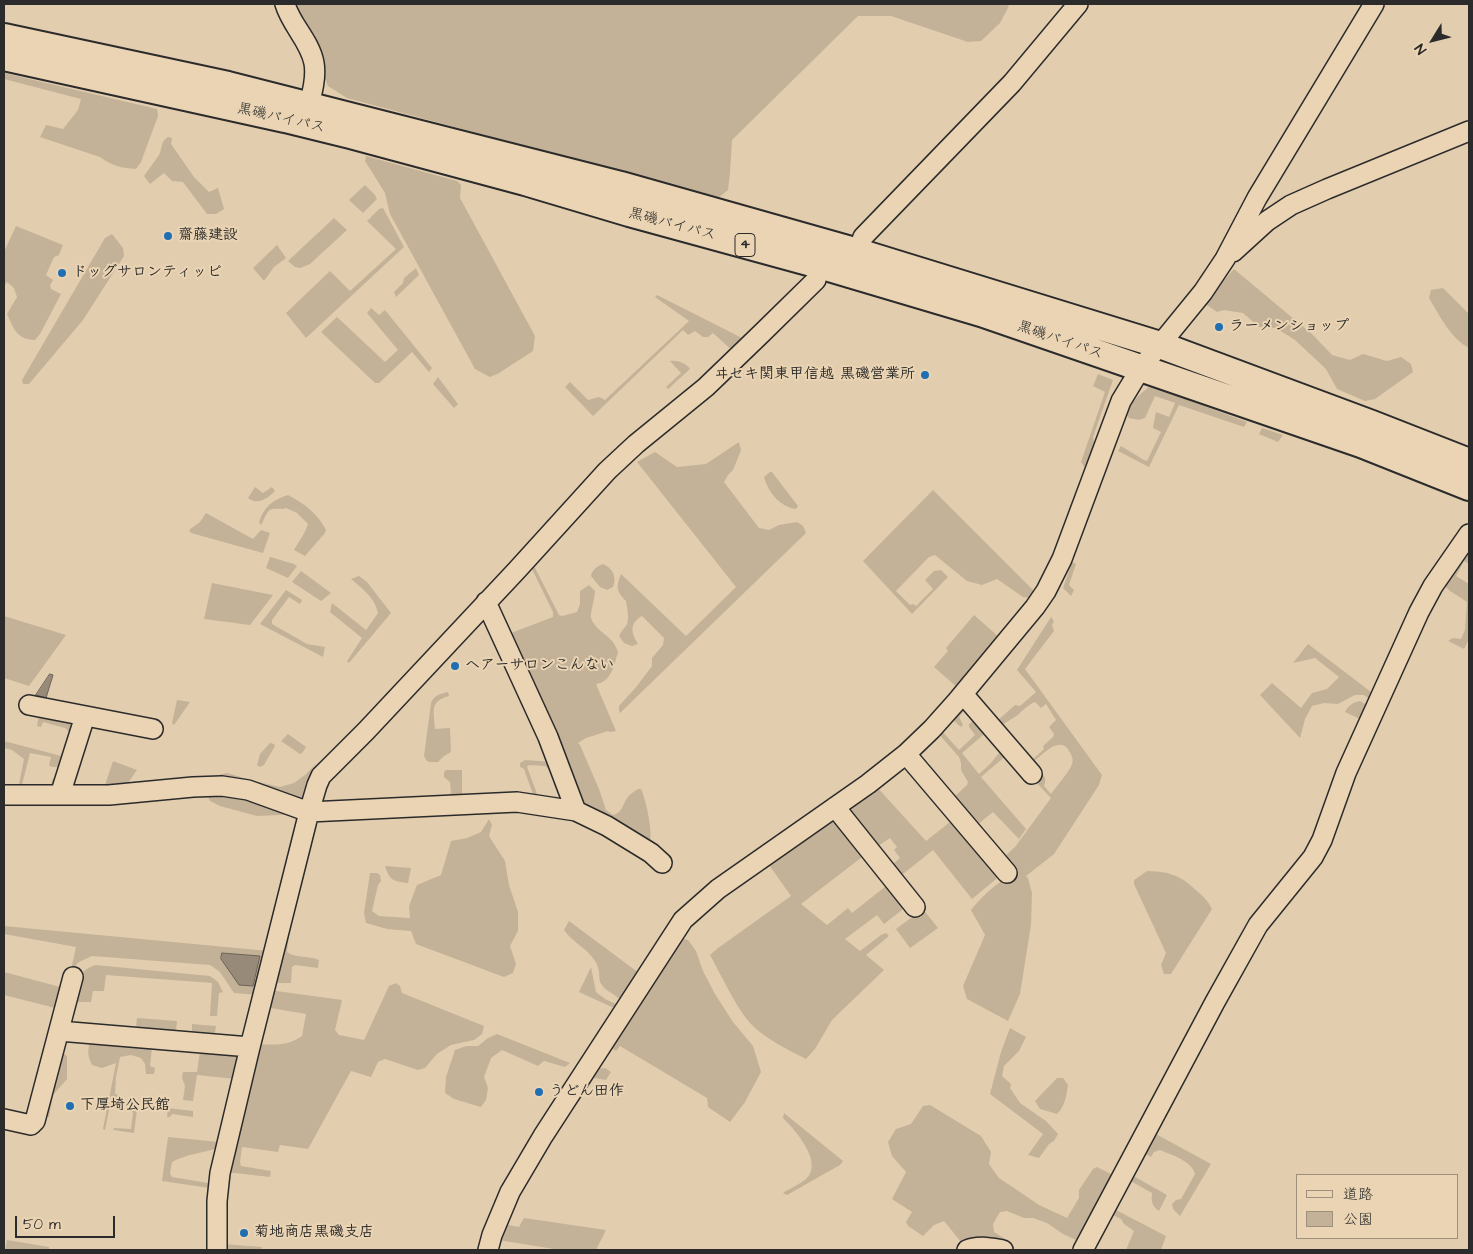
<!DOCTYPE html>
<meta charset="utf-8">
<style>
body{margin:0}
#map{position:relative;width:1473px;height:1254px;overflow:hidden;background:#e2cdae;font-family:"Architects Daughter","Klee One",sans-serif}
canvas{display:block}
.frame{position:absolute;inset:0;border:5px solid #2b2b2b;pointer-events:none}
.legend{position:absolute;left:1296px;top:1174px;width:162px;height:65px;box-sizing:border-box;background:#ead4b3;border:1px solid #9e907d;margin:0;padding:6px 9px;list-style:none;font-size:15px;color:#2b2b2b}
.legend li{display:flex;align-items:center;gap:10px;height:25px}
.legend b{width:25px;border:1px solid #9e907d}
.north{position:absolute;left:1408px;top:15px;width:50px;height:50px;-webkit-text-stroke:4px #ead4b3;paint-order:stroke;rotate:234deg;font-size:14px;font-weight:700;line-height:20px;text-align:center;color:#2b2b2b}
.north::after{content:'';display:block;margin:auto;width:18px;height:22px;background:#2b2b2b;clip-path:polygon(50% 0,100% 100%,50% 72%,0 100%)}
.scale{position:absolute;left:15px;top:1216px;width:100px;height:22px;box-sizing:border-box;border:2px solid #2b2b2b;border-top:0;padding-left:6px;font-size:15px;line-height:18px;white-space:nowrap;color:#2b2b2b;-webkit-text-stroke:4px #ead4b3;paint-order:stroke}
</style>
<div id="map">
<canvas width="1473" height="1254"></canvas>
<div class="frame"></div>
<ul class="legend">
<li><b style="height:6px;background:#ead4b3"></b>道路</li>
<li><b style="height:14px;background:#c4b298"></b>公園</li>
</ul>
<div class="north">N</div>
<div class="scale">50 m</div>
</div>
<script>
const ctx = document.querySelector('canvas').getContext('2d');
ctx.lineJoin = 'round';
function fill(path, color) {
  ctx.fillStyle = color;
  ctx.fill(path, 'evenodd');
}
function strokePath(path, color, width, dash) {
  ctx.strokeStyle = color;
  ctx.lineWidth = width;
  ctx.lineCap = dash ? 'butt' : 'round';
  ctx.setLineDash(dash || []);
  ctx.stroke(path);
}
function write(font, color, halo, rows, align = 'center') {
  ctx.font = font + ' "Architects Daughter","Klee One",sans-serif';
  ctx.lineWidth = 4;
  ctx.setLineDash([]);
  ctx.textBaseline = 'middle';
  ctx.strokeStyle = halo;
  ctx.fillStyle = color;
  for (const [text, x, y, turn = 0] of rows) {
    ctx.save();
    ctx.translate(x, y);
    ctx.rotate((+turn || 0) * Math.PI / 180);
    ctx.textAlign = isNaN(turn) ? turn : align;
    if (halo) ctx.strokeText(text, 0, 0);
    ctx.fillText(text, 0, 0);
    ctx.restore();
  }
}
const green = new Path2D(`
 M294 4H1004L1009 6 1000 23 981 41 968 42 891 16H858L732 140 730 173 728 190 718 198 347 98 328 86Z
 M4 73 157 109 158 116 141 162 136 169C122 168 112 166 100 157L40 137 46 125 63 129 78 110 81 99 4 79Z
 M168 137 172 138 171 144 194 177 209 192 218 188 224 209 216 214H207L183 182 172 181 164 173 150 184 144 176C149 169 154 162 159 155 163 147 160 142 168 137Z
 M366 156 457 181 461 185 460 198 535 336 533 351 499 373 490 377 475 369 390 214 385 193 365 161Z
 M365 185 375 195 377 199 363 213 349 200Z
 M383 208 404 247 306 338 286 313 330 271 350 291 396 249 367 221 379 209Z
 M334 218 347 230 310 264 300 268 295 267 288 261Z
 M16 226 63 245 59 255 54 257 46 275 53 280 50 285 51 289 61 294 40 334 35 340C16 339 14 329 7 314L17 297 14 288 7 282 4 286V252Z
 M112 234 123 248 124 256 83 320 29 384H23L22 380 105 238Z
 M277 245 286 258 274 267 264 281 253 268Z
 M416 268 419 275 396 297 394 292 403 283 404 278Z
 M1234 269 1313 335 1332 355 1350 360 1363 354 1387 361 1401 357 1411 364 1413 372 1375 399 1365 401 1337 389 1326 369 1295 340 1276 328 1259 327 1243 313 1224 310 1217 312 1204 303Z
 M1443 288 1469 314V348C1450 338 1440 316 1429 298L1431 290Z
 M657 295 748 341 736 354 713 333 708 337H703L695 331 688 335 683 330 593 416 565 387 570 382 588 400 599 397 605 400 689 321 655 297Z
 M371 308 379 315 385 310 432 368 429 372 412 352 379 383H375L321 332 337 317 385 362 398 350 367 313Z
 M670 361C678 360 686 363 690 369L668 389 666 387 681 373Z
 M1098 374 1113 380 1093 437 1095 447 1087 471 1081 462 1105 392 1093 386Z
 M438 377 458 404 454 408 433 384Z
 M1149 387 1156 388 1247 422 1244 427 1179 405 1149 467 1118 451 1121 446 1144 460 1147 461 1161 432 1153 428 1156 412 1169 417 1175 403 1155 396 1145 418 1139 420 1129 418 1127 415C1130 402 1139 395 1149 387Z
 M1262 428 1283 435 1278 442 1259 434Z
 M739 442 741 450 733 470 728 475 724 482 759 528 769 530 779 525 797 522 803 526 806 533 620 713 619 710V706L637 686 652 666V658L663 645 664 638 642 616C629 624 631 632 638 644L632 646 624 643 619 636C621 632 623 629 626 626 630 620 627 608 626 601 616 591 616 587 621 574L686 636 736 587 637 462 655 452 677 467 706 464Z
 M770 472H772L798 506 796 509C780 507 768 492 764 477Z
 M255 487 263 493 272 487 275 491C268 498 258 506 248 498Z
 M933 490 1036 593 1032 598 1023 597 997 579 982 585 967 581 935 555 929 557 896 591 910 605 913 604 916 606 933 589 925 580 934 571 941 570 948 577 912 614 863 561Z
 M288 495C304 504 317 512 326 530L325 533 305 556 294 550C299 541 305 534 308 524L297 513 286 508C281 510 279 508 273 509 267 509 264 520 261 525L259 522C264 507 272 500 288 495Z
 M206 513 253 539 261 530 270 533 263 553 191 533 189 530 200 522Z
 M1469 542V564L1464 561 1456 576 1469 584V639L1464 649 1448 641 1453 638 1461 639 1465 630 1467 602 1450 591 1444 585Z
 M270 557 294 564 297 566 288 578 266 568Z
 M531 560 559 615 562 616 577 612 580 604V591L589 585 595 591C595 598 590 614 591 618 594 628 606 634 613 642 615 645 617 649 618 652 614 666 611 682 596 684L616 731 610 732 608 731 586 738 578 743 580 745 599 789 606 810 613 815C624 812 622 804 628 797 630 794 635 791 638 789H641C646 800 654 835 649 846L580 810 506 635 553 617V612L529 563Z
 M1072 562 1076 564 1069 585 1074 590 1071 596 1063 588Z
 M603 564C613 568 617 577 613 587L607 590 600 587 591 576C593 569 596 567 603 564Z
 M301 571 331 593 321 601 292 582Z
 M359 576 367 582 391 613 349 663 347 661 362 638 330 612 332 603 366 630 378 613C375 598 363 589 351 579Z
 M212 583 273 595 250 625 204 619Z
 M286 590 302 600 300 604 289 597 272 620V624L307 644 325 647 323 657 260 624Z
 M974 615 1000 638 958 688 934 667 948 651 946 648Z
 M4 616 66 635 29 686 4 678Z
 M1051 617 1054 621 1052 625 1054 631 1025 669 1102 775 1099 785 1054 854 1026 876 1028 878 1032 893 1031 925 1020 994 1008 1021 967 999 963 986 985 935 971 910C982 897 1000 877 1019 875L1003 858 1015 847 1051 798 1034 780 1041 773C1046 777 1046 780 1044 786L1051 794C1056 787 1070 771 1072 764 1074 759 1071 754 1068 749 1058 736 1041 756 1032 763L1031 761 1044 749 1043 746 1053 737 1054 734 1049 727 1056 720 1046 704 1041 708 1035 702C1027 705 1022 712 1015 717 1010 720 1006 722 1001 726L997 721 1015 705 1020 706 1036 692 1017 670Z
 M1308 644 1375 695 1371 700 1364 695H1355L1338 704 1324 703 1312 706 1305 719 1300 738 1260 695 1272 683 1301 708 1312 693 1327 689 1339 677 1315 658 1293 663Z
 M448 692 449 696C429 701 434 712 435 729L450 728 451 752 444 756 438 762H429L426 760 424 756 431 703C434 695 440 694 448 692Z
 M177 700 190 702 174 725 172 723Z
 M1360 701 1370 707 1364 721 1345 712C1349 705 1352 703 1360 701Z
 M960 707H967L959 717 963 725 961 727 953 720 942 731 959 750 975 735 969 727V724L977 718 988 731 962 753 979 774 990 764 999 753 993 742 1008 754 981 777 1026 829 1019 839 993 812 977 825 953 798 967 785 968 782 961 770V763L959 757 937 732Z
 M39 714 70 721 74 727 68 741 69 732 65 728 43 722 41 727 37 726Z
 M288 734 306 747 303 752 300 754 281 741Z
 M4 741 65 757 60 767H52L49 765 51 757 30 753 22 785 47 786 51 784 53 778 58 779 56 786 18 789 24 759 12 750 4 748Z
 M270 743 274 744 275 746 264 765 260 767 257 765 260 754Z
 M335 751 300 814 257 816 220 806 210 801 206 792 207 783 219 775 227 773 254 781 280 787 294 783 305 775 314 766Z
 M525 760 551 762 554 765 552 769H549L545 766 529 765 527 767 539 799 559 804 568 798 569 804 566 807 538 801 534 797 524 769 520 767V763Z
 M113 761 137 770 126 786 103 791Z
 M446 770H462V800L445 797 451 793 450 782 444 777V772Z
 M876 786 926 841 955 818 1001 875 972 899 933 850 898 878 844 809ZM890 838 897 847 894 850 900 858 892 865 878 846Z
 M834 815 866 854 801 904 827 925 848 908 852 913 886 886 892 887 904 902 902 910 884 924 877 915 845 939 860 951 881 935 886 933 889 936 866 955 884 970 832 1020 815 1049 806 1059C787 1049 765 1039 750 1023 736 1007 721 975 710 955L718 948 791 896 767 862Z
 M489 819 492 825 489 836 505 861 509 885 518 912V931L510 946 516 964 513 973 504 977 416 944 411 931 387 929 366 923 364 913 370 873H377L380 875 381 881 378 885 372 911 379 916 410 918 409 906 417 885 441 875 451 841 467 838 481 832Z
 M385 866 411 868 408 883C393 881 390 881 385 866Z
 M1147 871C1171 872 1180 875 1197 891 1204 897 1208 901 1212 909L1171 974H1164L1161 965 1166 953 1134 884V880Z
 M923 909 938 928 910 948 896 929Z
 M569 921 639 973 624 998C618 999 617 997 613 994 591 981 605 977 595 961 587 948 572 942 564 930Z
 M285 925 290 926 287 952C297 959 308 955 319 960L318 968 295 965 292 967 291 983H279L274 980Z
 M4 926 268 951 259 995 234 993 220 972 210 965 92 956 79 962 71 970 76 947 4 934Z
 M682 938 688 940 696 951 703 971 715 994 733 1022 753 1046 761 1072 745 1102 730 1122 708 1107 707 1098 620 1046 616 1051 611 1047Z
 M95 965 210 976 218 982 223 992 219 993 217 1016H210L212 983 106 975 104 991H93L91 1002H72C76 983 75 973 95 965Z
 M591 967 596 992 605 999 618 1005 616 1009 579 992Z
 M4 972 64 988 59 1009 4 995Z
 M396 983 400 986 402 993 484 1026 482 1034 474 1040 451 1045 437 1054 425 1068 418 1070 385 1059 378 1062 371 1077 351 1071 308 1149 280 1145 278 1152 242 1147 240 1162 241 1166 271 1171 270 1177 226 1172 258 1044C274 1045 288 1046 302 1036L306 1014 265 1007 269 990 342 1000 335 1030 339 1035 364 1040 389 986Z
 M137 1018 177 1021 176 1031 136 1028Z
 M192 1024 216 1026 215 1033 192 1031Z
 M1010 1028 1026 1037 1019 1051 1004 1066 1002 1076 1011 1084 1010 1088 1020 1103 1046 1121 1058 1134 1054 1141 1049 1144 1039 1158 1028 1155 1043 1134 990 1094 1001 1052Z
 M497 1034 570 1063 565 1067 544 1061 538 1066 502 1050 491 1058 484 1077 488 1088 486 1100 481 1107 454 1099 445 1093 446 1077 455 1050 466 1046H478L488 1038Z
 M90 1042 152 1048 150 1066 155 1068 154 1074H146L145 1064 141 1058 131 1055 120 1057 116 1077 115 1094 121 1096 120 1100H111L105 1130 103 1129 116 1063 102 1068 92 1065C88 1057 87 1051 90 1042Z
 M61 1051 67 1056V1079L53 1095 49 1117 42 1118Z
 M200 1051 236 1056 240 1060 235 1079 197 1075 193 1101 183 1100 185 1086 182 1078 183 1072H197Z
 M605 1068 611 1072 606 1080 594 1078 573 1110 571 1107 594 1069Z
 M1057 1078H1063L1068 1085C1066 1097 1065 1106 1057 1114L1040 1109 1035 1101Z
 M132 1101 138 1102 134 1133 113 1130 114 1128 131 1129 133 1113 130 1109Z
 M930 1105 981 1136 991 1152 989 1164 999 1178 1014 1188 1039 1205 1067 1218 1079 1198V1190L1093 1169 1097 1167 1111 1174 1113 1178 1083 1238 1076 1240 1063 1234 1047 1223 1033 1218H1024L1007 1211 1000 1212 993 1224 994 1232 1005 1239V1244L979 1250 961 1242 944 1221 934 1225 923 1236 908 1226 906 1222 912 1212 892 1199 906 1172 892 1156 888 1142 896 1129 911 1124 923 1106Z
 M168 1108 193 1111V1117L172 1114 170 1117H167Z
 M784 1113 843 1161 840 1165 787 1195 783 1193C790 1188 801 1184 807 1178 823 1161 795 1130 783 1118Z
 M1154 1133 1211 1164 1180 1216 1173 1209 1172 1204 1176 1200 1181 1199 1195 1174C1192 1161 1172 1155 1160 1150L1154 1152 1151 1157 1144 1153Z
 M168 1137 219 1142 218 1148C202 1153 187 1154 172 1162L170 1174 172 1177 208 1183 210 1188 162 1181Z
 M1130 1174 1167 1195 1159 1211C1152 1206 1151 1202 1152 1193L1127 1179Z
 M1112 1208 1166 1236 1161 1250H1126L1134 1231 1124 1224 1121 1219 1109 1213Z
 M524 1218 606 1230 596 1250H560L498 1240 503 1224 519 1227Z
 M7 1240 49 1247V1250H5Z
 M224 1244 262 1247 261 1250H225Z`);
const water = new Path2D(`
 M50 674 53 675 46 698 36 695Z
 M222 953 260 956 253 986 239 985 221 959Z`);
const minor = new Path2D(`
 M285 4C291 25 310 41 314 63 317 80 310 100 306 117
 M858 252 863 237 1012 83 1078 4
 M1233 252 1267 221 1291 205 1327 189 1469 131
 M486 602 548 737 576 811
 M963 694 1032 774
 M29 705 153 729
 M906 754 1007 873
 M4 795H109L193 787 222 786 248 790 309 812 517 802 576 811 607 826 651 853 662 863
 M60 795 85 716
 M835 807 915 907
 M59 1031 250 1047
 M4 1119 31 1125 35 1121 73 977
 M217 1250V1201L220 1173 250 1047 309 812 317 785 321 776 366 731 517 570 607 471 636 444 706 387 762 333 816 280 819 265
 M488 1250 492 1235 510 1192 543 1136 683 920 718 889 868 784 906 754 932 729 957 701 1035 607 1046 591 1062 559 1121 401 1141 368 1203 292 1225 259 1257 198 1374 4
 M967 1250C978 1245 991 1248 1003 1250
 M1083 1250 1215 1002 1258 925 1313 857 1322 840 1346 773 1419 612 1433 586 1469 534`);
const highway = new Path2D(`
 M4 37 228 85 621 185 858 252 1160 345 1372 424 1469 462
 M4 57 285 119 350 135 525 182 629 213 819 265 981 313 1361 444 1469 487`);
const markers = [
 [168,236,5,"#1f6fb2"],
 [62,273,5,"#1f6fb2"],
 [1219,327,5,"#1f6fb2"],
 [925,375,5,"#1f6fb2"],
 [455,666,5,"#1f6fb2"],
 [539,1092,5,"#1f6fb2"],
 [70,1106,5,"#1f6fb2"],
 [244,1233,5,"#1f6fb2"]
];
const shields = [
 [745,245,20]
];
const shieldNames = [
 ["4",745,245]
];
const streetNames = [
 ["黒磯バイパス",281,119,13],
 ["黒磯バイパス",672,225,15],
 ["黒磯バイパス",1060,341,19]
];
const poiNames = [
 ["齋藤建設",178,236],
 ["ドッグサロンティッピ",72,273],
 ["ラーメンショップ",1229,327],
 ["ヰセキ関東甲信越 黒磯営業所",915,375,"right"],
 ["ヘアーサロンこんない",465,666],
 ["うどん田作",549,1092],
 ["下厚埼公民館",80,1106],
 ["菊地商店黒磯支店",254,1233]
];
fill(green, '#c4b298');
fill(water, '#988a78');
strokePath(water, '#6c6459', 1);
strokePath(minor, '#2b2b2b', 22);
strokePath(highway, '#2b2b2b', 30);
strokePath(minor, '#ead4b3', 19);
strokePath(highway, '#ead4b3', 26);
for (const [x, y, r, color] of markers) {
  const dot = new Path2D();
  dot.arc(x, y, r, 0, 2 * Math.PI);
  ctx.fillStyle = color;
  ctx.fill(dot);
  strokePath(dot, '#ead4b3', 2);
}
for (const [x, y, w] of shields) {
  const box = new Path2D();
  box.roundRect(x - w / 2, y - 11.5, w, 23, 4);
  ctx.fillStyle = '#ead4b3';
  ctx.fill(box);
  strokePath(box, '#2b2b2b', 1);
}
write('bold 14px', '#2b2b2b', null, shieldNames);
write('15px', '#2b2b2b', '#ead4b3', streetNames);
write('bold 15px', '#2b2b2b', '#ead4b3', poiNames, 'left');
</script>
